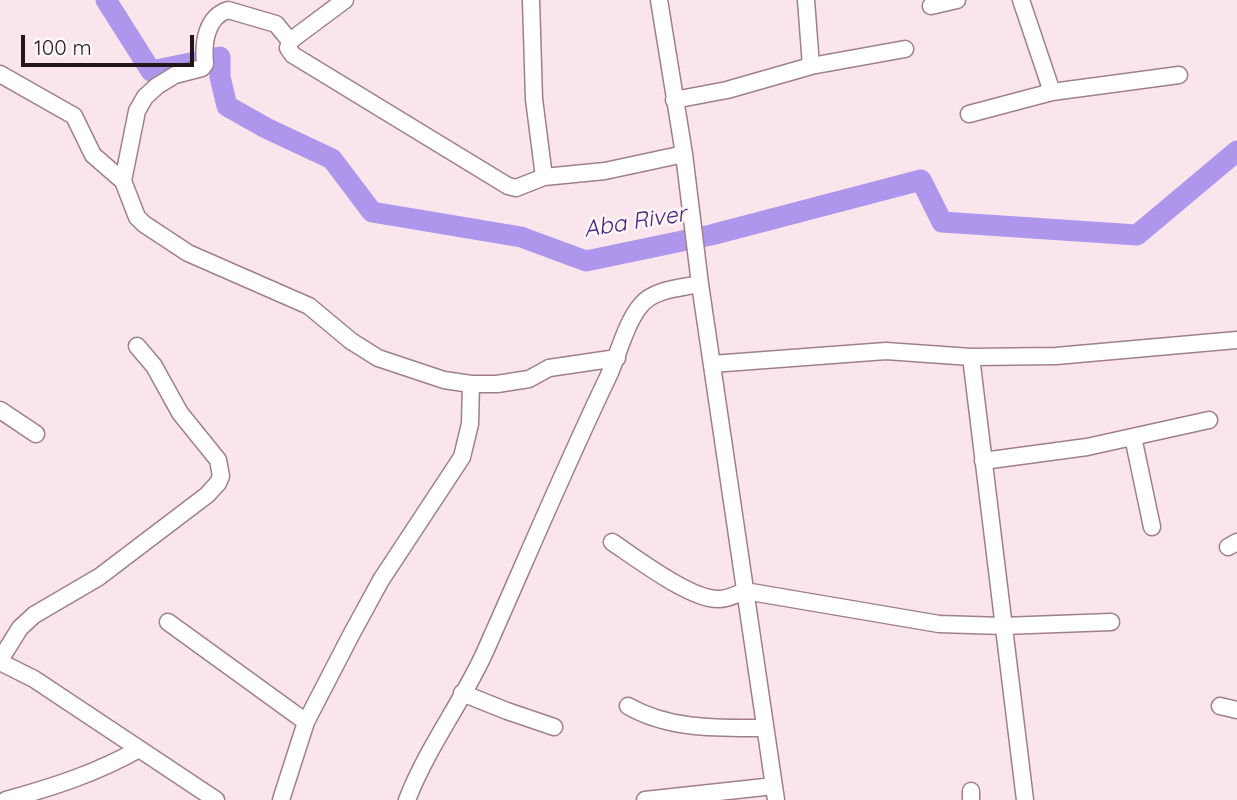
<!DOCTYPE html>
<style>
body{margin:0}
#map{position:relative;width:1237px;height:800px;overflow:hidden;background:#fbe5ed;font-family:Quicksand,sans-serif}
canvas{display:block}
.scale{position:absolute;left:21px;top:35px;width:173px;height:32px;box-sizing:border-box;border:4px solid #23161b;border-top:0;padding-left:9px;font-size:21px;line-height:24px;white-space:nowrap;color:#23161b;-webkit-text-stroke:5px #fef7f9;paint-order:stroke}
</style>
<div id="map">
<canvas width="1237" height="800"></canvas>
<div class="scale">100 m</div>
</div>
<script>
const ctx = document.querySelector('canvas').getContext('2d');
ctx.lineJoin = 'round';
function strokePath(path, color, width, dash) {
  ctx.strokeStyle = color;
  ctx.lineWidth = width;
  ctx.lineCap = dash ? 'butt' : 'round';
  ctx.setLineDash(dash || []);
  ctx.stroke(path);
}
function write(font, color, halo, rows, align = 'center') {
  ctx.font = font + ' Quicksand,sans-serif';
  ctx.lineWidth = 5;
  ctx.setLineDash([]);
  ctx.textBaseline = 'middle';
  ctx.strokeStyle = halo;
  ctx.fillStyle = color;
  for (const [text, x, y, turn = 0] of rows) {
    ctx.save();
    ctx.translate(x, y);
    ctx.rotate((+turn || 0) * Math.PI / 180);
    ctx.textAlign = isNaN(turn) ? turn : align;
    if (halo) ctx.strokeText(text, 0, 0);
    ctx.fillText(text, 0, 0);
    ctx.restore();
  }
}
const river = new Path2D(`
 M106 0 151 71 220 57V77L227 106 266 128 332 159 372 212 521 237 586 261 711 235 921 180 942 222 1137 235 1237 151`);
const minor = new Path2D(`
 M531 0 534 99 544 177
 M659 0 684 154 700 284 776 800
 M806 0 811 66
 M1021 0 1052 92
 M931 6 957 0
 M290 41 345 0
 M0 74 74 116 93 155 123 181 137 217 144 224 188 253 309 306 351 341 378 358 444 380 471 384H497L529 379 549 368 617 358
 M674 100 727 90 811 66 905 49
 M969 114 1052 92 1179 75
 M123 181 137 111 145 97 157 86 175 75 202 68 205 64C203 43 206 17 228 10L276 24 290 41 288 48 293 55 508 186 516 188 544 177 605 171 684 154
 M971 357 1056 356 1237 340
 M712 364 886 351 971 357 1025 800
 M0 410 36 434
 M1133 437 1152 527
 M983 461 1087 447 1209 420
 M612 542C636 558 691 600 719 599 728 599 737 594 745 591L939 624 1003 626 1111 622
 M1228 547 1237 542
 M168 622 306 722
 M0 660 20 628 34 615 99 577 207 495 218 483 221 476 218 460 180 413 154 366 137 346
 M0 662 34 679 216 800
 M462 693 507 711 554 727
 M628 706C670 730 718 728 765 728
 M1220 706 1237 710
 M971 791V800
 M6 800C53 787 97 773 139 749
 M281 800 306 722 351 635 381 580 462 457 470 424 471 384
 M407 800C427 748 461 704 484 654 525 562 564 469 608 377 618 356 626 322 641 305 654 289 681 288 700 284
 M645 800 774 786`);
const waterNames = [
 ["Aba River",635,222,-9]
];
strokePath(river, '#ad96ec', 21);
strokePath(minor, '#a07f8d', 19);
strokePath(minor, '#fff', 16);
write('italic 23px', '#441d80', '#fef7f9', waterNames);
</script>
